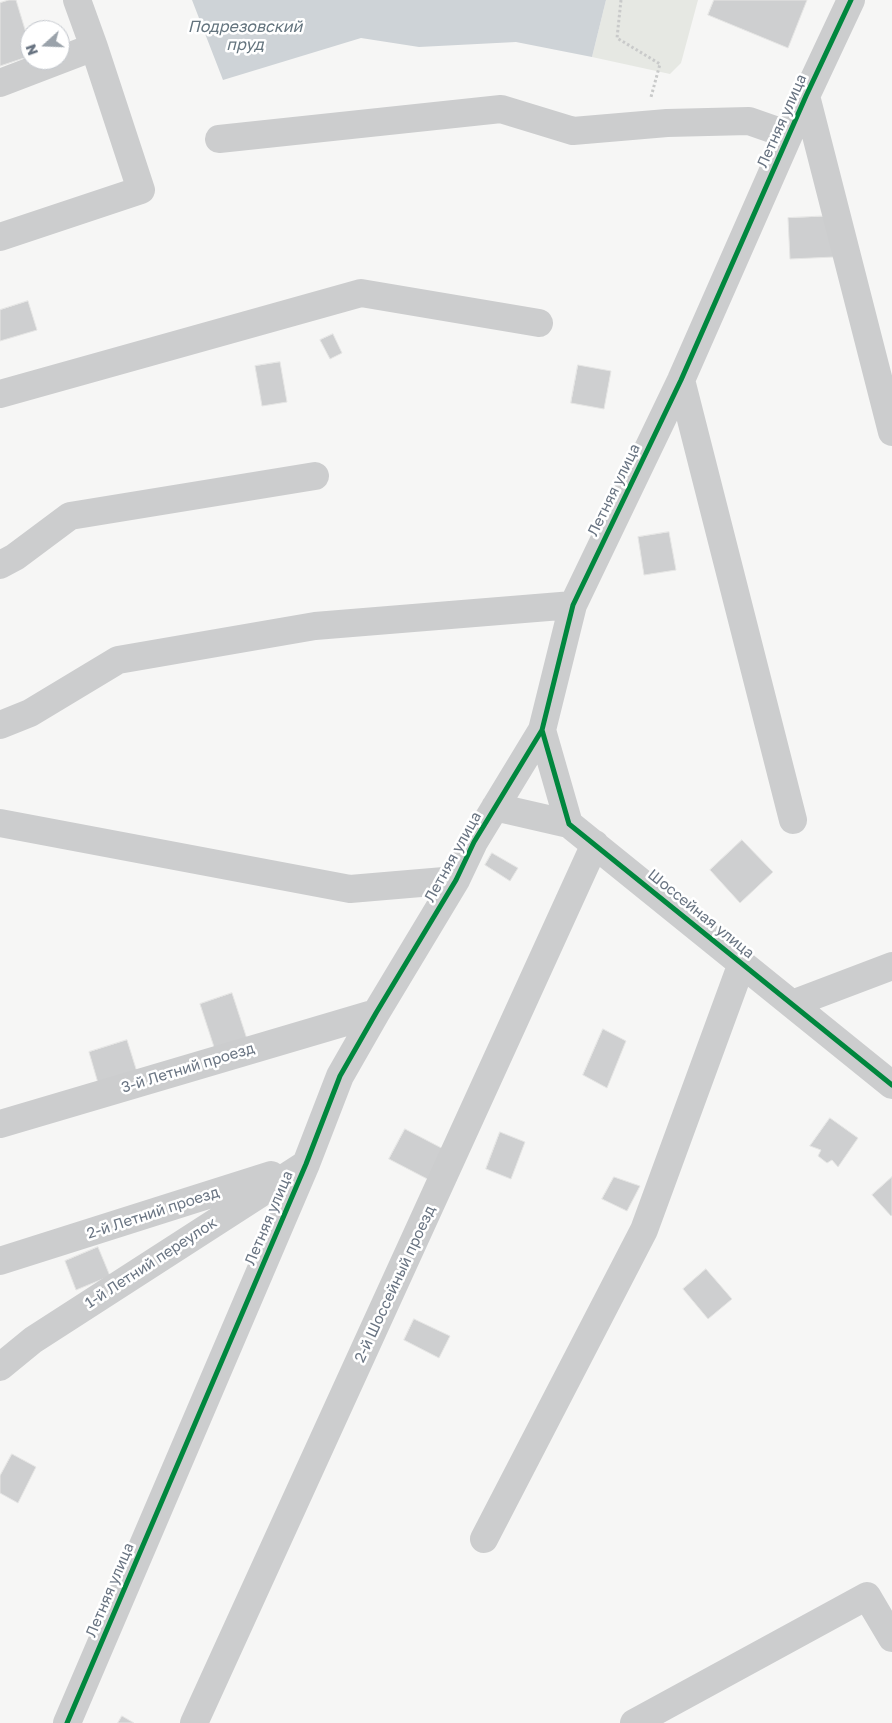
<!DOCTYPE html>
<meta charset="utf-8">
<style>
body{margin:0}
#map{position:relative;width:892px;height:1723px;overflow:hidden;background:#f6f6f5;font-family:"Golos Text",sans-serif}
canvas{display:block}
.north{position:absolute;left:20px;top:20px;width:50px;height:50px;box-sizing:border-box;background:#fff;border:1px solid #c3c7cd;border-radius:50%;rotate:250deg;font-size:14px;font-weight:700;line-height:20px;text-align:center;color:#697482}
.north::after{content:'';display:block;margin:auto;width:18px;height:22px;background:#9aa2aa;clip-path:polygon(50% 0,100% 100%,50% 72%,0 100%)}
</style>
<div id="map">
<canvas width="892" height="1723"></canvas>
<div class="north">N</div>
</div>
<script>
const ctx = document.querySelector('canvas').getContext('2d');
ctx.lineJoin = 'round';
function fill(path, color) {
  ctx.fillStyle = color;
  ctx.fill(path, 'evenodd');
}
function strokePath(path, color, width, dash) {
  ctx.strokeStyle = color;
  ctx.lineWidth = width;
  ctx.lineCap = dash ? 'butt' : 'round';
  ctx.setLineDash(dash || []);
  ctx.stroke(path);
}
function write(font, color, halo, rows, align = 'center') {
  ctx.font = font + ' "Golos Text",sans-serif';
  ctx.lineWidth = 5;
  ctx.setLineDash([]);
  ctx.textBaseline = 'middle';
  ctx.strokeStyle = halo;
  ctx.fillStyle = color;
  for (const [text, x, y, turn = 0] of rows) {
    ctx.save();
    ctx.translate(x, y);
    ctx.rotate((+turn || 0) * Math.PI / 180);
    ctx.textAlign = isNaN(turn) ? turn : align;
    if (halo) ctx.strokeText(text, 0, 0);
    ctx.fillText(text, 0, 0);
    ctx.restore();
  }
}
const green = new Path2D(`
 M606 0H698L681 63 670 74 592 57Z`);
const water = new Path2D(`
 M192 0H606L592 57 516 42 419 47 361 38 223 80Z`);
const building = new Path2D(`
 M9 0H16L30 46V56L0 66V3Z
 M714 0H807L788 48 708 15Z
 M832 216 834 257 790 259 788 218Z
 M28 301 37 330 0 341V310Z
 M333 334 342 353 330 359 320 340Z
 M280 362 287 402 262 406 255 366Z
 M578 365 611 371 604 409 571 403Z
 M669 532 676 570 644 575 638 537Z
 M742 840 773 872 740 903 710 870Z
 M492 853 518 868 510 881 485 865Z
 M232 993 247 1039 215 1050 200 1004Z
 M603 1029 626 1041 607 1088 583 1075Z
 M127 1040 137 1072 98 1083 89 1052Z
 M830 1118 858 1138 838 1167 832 1160 827 1163 818 1156 821 1150 810 1146Z
 M405 1129 451 1153 435 1183 389 1159Z
 M500 1132 525 1142 511 1179 486 1169Z
 M614 1177 640 1186 627 1211 602 1199Z
 M892 1177V1215L891 1216 872 1195Z
 M98 1247 110 1276 76 1290 65 1261Z
 M706 1269 732 1299 708 1319 683 1289Z
 M414 1319 450 1336 439 1358 404 1340Z
 M12 1454 36 1467 18 1503 0 1493V1476Z
 M122 1716 134 1723H118Z`);
const path = new Path2D(`
 M621 0 617 38 660 64 651 97`);
const minor = new Path2D(`
 M77 0 94 47
 M0 83 94 47 141 190 0 237
 M806 96 892 432
 M219 139 501 109 573 131 667 123 749 121 789 135
 M681 380 793 820
 M0 394 361 293 539 323
 M0 565 15 557 70 516 315 476
 M0 725 30 713 118 660 315 626 573 605
 M542 730 569 824 892 1085
 M495 807 569 824
 M0 823 350 889 456 880
 M792 1004 892 966
 M0 1124 376 1013
 M0 1261 271 1175
 M0 1367 33 1340 306 1164
 M484 1539 644 1230 742 963
 M67 1723 306 1164 340 1076 376 1013 456 880 474 842 542 730 573 605 681 380 806 96 851 0
 M194 1723 595 844
 M634 1723 867 1596 892 1638`);
const cycleway = new Path2D(`
 M542 730 569 824 892 1085
 M67 1723 306 1164 340 1076 376 1013 456 880 474 842 542 730 573 605 681 380 806 96 851 0`);
const streetNames = [
 ["Летняя улица",782,121,-66],
 ["Летняя улица",614,490,-64],
 ["Летняя улица",453,857,-61],
 ["Шоссейная улица",701,914,39],
 ["3-й Летний проезд",188,1068,-17],
 ["2-й Летний проезд",153,1213,-18],
 ["Летняя улица",269,1218,-67],
 ["1-й Летний переулок",151,1263,-33],
 ["2-й Шоссейный проезд",395,1284,-65],
 ["Летняя улица",110,1590,-67]
];
const waterNames = [
 ["Подрезовский",245,27],
 ["пруд",245,45]
];
fill(green, '#e6e8e3');
fill(water, '#ced3d7');
fill(building, '#cecfd0');
strokePath(building, '#e5e5e4', 1);
strokePath(path, '#c9caca', 3, [2.5, 2.5]);
strokePath(minor, '#cccdce', 28);
strokePath(cycleway, '#00873e', 5);
write('15px', '#697482', '#fff', streetNames);
write('italic 16px', '#64747e', '#fff', waterNames);
</script>
